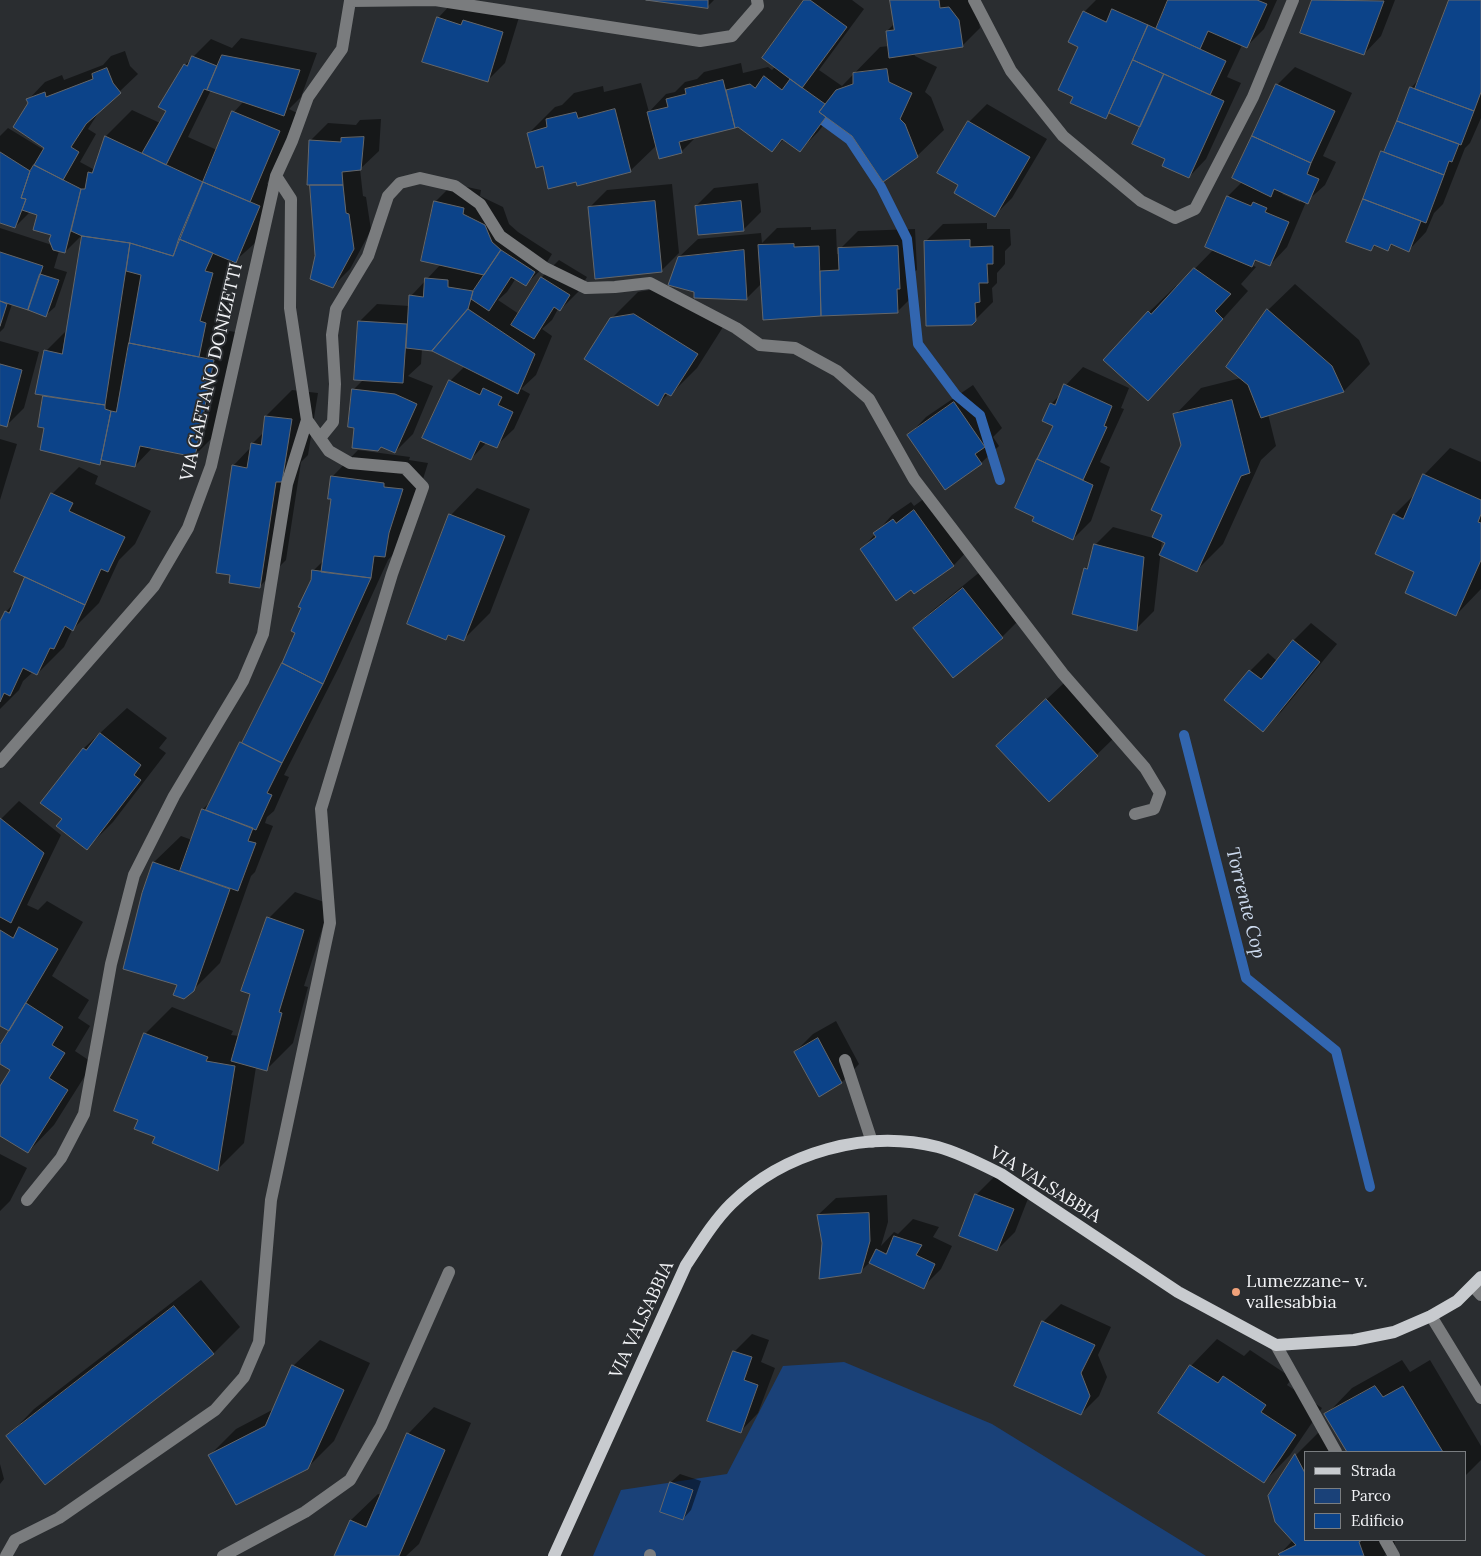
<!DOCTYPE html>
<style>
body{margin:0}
#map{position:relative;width:1481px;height:1556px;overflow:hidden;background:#2a2d30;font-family:Lora,serif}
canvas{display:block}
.legend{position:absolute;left:1304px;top:1451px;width:162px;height:90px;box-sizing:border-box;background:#2a2d30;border:1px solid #7a7d80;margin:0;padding:6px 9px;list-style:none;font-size:15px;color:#f3f4f7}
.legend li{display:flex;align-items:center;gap:10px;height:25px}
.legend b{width:25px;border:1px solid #7a7d80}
</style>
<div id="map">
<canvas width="1481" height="1556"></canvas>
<ul class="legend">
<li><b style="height:6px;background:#c8cbcf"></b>Strada</li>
<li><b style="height:14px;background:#1a4178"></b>Parco</li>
<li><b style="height:14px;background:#0c4389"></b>Edificio</li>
</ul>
</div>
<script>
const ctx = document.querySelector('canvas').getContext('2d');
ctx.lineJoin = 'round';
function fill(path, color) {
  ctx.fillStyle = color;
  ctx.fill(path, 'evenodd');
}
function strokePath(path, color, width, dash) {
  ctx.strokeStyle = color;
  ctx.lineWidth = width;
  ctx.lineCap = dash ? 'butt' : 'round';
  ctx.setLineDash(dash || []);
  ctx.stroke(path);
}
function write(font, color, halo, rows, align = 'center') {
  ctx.font = font + ' Lora,serif';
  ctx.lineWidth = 4;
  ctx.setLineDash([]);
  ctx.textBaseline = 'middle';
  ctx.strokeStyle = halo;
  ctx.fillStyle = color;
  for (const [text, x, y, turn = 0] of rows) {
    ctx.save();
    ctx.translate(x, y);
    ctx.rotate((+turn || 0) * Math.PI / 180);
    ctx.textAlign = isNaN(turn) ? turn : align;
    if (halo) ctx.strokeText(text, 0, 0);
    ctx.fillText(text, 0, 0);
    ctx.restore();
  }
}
const green = new Path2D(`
 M844 1362 992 1424 1206 1556H593L621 1490 727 1474 783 1366Z`);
const shadow = new Path2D(`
 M455 0 520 14 505 63 487 81 438 18Z
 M656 0H714L707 7Z
 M806 0H852L864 9 819 70 842 86 880 47 889 46 887 31 895 23 892 0H975L976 2 980 28 962 46 914 53 915 56 937 67 925 92 931 97 944 130 917 156 852 136 829 118 818 132 800 150 784 139 772 151 738 125 697 136 681 152 657 145 630 171 577 180 544 165 529 133 555 107 562 105 574 93 603 86 604 92 641 83 649 112 666 94 675 92 685 82 697 79 704 72 741 63 743 73 768 67 772 70 776 66Z
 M1096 0H1277L1264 29 1246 47 1242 45 1227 77 1241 83 1206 159 1189 177 1166 158 1142 126 1111 112 1105 118 1080 46 1084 12Z
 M1313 0H1395L1381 36 1364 54 1301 32Z
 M1450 0H1481V118L1470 143 1465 148 1443 204 1434 213 1426 232 1409 250 1393 244 1388 249 1376 245 1371 250 1382 152 1388 146 1411 88 1421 77Z
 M241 38 317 53 301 97 289 109 297 113 267 184 276 188 254 244 235 261 226 295 232 296 225 330 240 333 221 429 195 455 153 447 135 466 104 460 100 463 45 427 39 426 44 396 46 394V351L68 329 84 233 65 252 59 251 54 268 67 272 55 307 46 315 12 304 4 328 0 332V228L52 245V234L39 214 31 211 15 227 0 222V136L8 128 44 150 45 147 28 100 45 82 62 75 64 80 103 65 111 56 125 51 130 66 138 74 100 110 88 129 96 134 80 162 93 169 96 166 106 136 132 110 160 123 167 111 185 65 211 39 232 48ZM211 90 244 101 234 112 217 150 188 137Z
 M1295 67 1352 93 1323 156 1336 162 1325 185 1306 202 1287 247 1270 265 1257 260 1252 265 1256 267 1241 284 1248 291 1174 373 1148 399 1105 360 1149 312 1176 286 1177 287 1214 249 1228 196 1242 182 1277 85ZM1284 192 1301 200 1300 202 1282 194Z
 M987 104 1047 139 1012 198 995 215 960 185 939 172 969 122Z
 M381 119 379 151 360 169 363 196 366 197 371 230 350 269 333 286 316 256 310 141 328 123 356 125 360 120Z
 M758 183 761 212 743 230 696 206 714 188Z
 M453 184 481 190 480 196 503 207 509 224 518 232 552 254 544 267 526 284 516 278 507 292 498 300 519 314 542 277 559 260 587 277 578 292 560 310 558 309 552 320 542 329 552 336 536 375 521 389 530 394 514 429 496 446 487 442 471 459 450 381 465 366 432 350 422 349 421 364 408 376 433 386 413 434 395 452 355 427 353 390 364 379 359 322 377 304 410 306 411 296 441 264 435 202Z
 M672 184 679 253 661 271 589 208 607 190Z
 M987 223V229H1010L1011 245 1005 251V264L997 273V283L992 288 993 302 971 324 925 242 943 224Z
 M811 227V230L836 229 837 254H840V249L858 231 915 229 917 270 914 272 915 294 897 312 764 319 762 283 747 298 695 292 679 257 698 239 761 233 762 243 777 228Z
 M1295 284 1359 340 1370 364 1344 391 1268 414 1276 446 1261 460 1223 544 1196 571 1167 542 1162 540 1154 611 1136 629 1085 569 1090 564 1095 545 1113 527 1153 538 1163 514 1183 445 1175 415 1201 388 1241 378 1228 366 1268 310Z
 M661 288 723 327 697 368 670 395 668 394 658 404 611 319 638 292Z
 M0 341 39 352 24 408 6 426 0 424Z
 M1083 367 1129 388 1121 408 1124 409 1100 462 1110 467 1091 521 1073 539 1035 516 1017 508 1054 425 1044 420 1051 404 1062 393 1066 385Z
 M973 385 1002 428 993 437 999 446 981 463 909 435 926 417Z
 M292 390 318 393 308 455 301 462 286 560 260 586 233 466 251 447 252 444 264 432 266 416Z
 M0 439 17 444 0 500Z
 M1450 448 1481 462V589L1456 615 1416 571 1394 515 1416 493 1424 475Z
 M358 450 410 457 409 460 428 463 415 505 397 550 388 560 340 665 284 775 289 777 274 811 267 817 265 823 273 826 255 872 251 876 220 963 193 990 179 984 143 894 154 862 181 836 192 840 203 809 211 801 283 664 296 632 312 580 313 571 324 560 333 498 332 477Z
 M79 467 98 476 95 484 151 511 135 544 119 560 99 603 72 630 64 647 37 674 33 672 23 681 19 690 0 709V624L6 612 14 603 27 577 16 572 52 494Z
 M477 488 530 509 490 613 463 640 450 634 446 638 451 515Z
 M932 493 971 547 954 565 915 592 861 550 892 515 911 502 914 506Z
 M981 571 1019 620 1002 637 914 628 932 611Z
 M1311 623 1337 644 1281 712 1263 730 1226 700 1250 671 1268 653 1277 661 1294 640Z
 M1064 683 1115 737 1049 801 1016 728Z
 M127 708 167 738 159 748 166 753 113 822 87 848 63 819 42 803 84 748Z
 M19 801 61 835 27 905 38 910 47 901 83 922 52 976 89 1000 78 1018 90 1026 75 1051 93 1063 54 1125 28 1152 0 1134V1088L12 1070 0 1062V1048L10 1031 0 1024V820Z
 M295 892 330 904 304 986 308 987 293 1043 266 1070 256 1067 244 1143 218 1169 156 1136 139 1119 145 1034 172 1007 233 1031 231 1035 239 1036 269 918Z
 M836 1021 859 1064 842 1082 819 1095 795 1052 813 1034Z
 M0 1154 27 1168 10 1201 0 1211Z
 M994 1177 1031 1191 1015 1232 997 1250 960 1236 976 1195Z
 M887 1195 888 1222 881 1246 894 1232 898 1234 913 1219 939 1227 933 1237 952 1246 941 1269 923 1287 870 1262 860 1272 823 1243 818 1215 836 1198Z
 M201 1280 240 1327 213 1354 8 1436 34 1409Z
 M1061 1304 1111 1327 1098 1355 1107 1377 1099 1396 1081 1414 1043 1322Z
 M752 1334 769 1340 761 1362 775 1368 758 1413 741 1431 734 1352Z
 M1217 1339 1244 1356 1250 1350 1292 1378 1287 1385 1322 1408 1290 1455 1264 1482 1191 1366Z
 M320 1340 370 1363 334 1441 307 1468 210 1455 236 1429 274 1409 293 1366Z
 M1402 1360 1410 1372 1430 1360 1481 1446V1460L1465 1476V1452H1348L1326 1415 1352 1388Z
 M434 1407 471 1423 419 1544 406 1556H336L351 1520 378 1494 381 1495 408 1434Z
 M1322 1429 1334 1452H1305V1540H1394L1395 1545 1384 1556H1282L1280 1554 1293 1540 1269 1496 1296 1455Z
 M0 1464 4 1479 0 1484Z
 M680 1474 701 1481 691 1510 683 1519 671 1482Z`);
const stream = new Path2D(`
 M824 121 850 140 881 187 907 239 918 344 956 395 980 415 1000 480
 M1184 735 1246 978 1336 1051 1370 1187`);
const building = new Path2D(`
 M646 0H708V8Z
 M804 0H810L847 27 802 88 762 58Z
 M890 0H939L940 8 949 7 959 20 963 47 889 58 886 31 894 30Z
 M1168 0H1257L1267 4 1247 48 1208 31 1200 49 1156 29Z
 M1312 0 1384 1 1364 55 1300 33Z
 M1449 0H1481V92L1474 111 1415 89Z
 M1112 9 1148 25 1106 119 1070 103 1073 97 1058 90 1078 47 1068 42 1083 11 1106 22Z
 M437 17 461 25 463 20 503 32 488 82 422 62Z
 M1148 25 1226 61 1210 95 1133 60Z
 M222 55 300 70 284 116 207 90Z
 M192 56 217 66 207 90 204 89 166 165 142 153 166 111 158 107 184 64 187 66Z
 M1133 60 1164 74 1140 127 1109 113Z
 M107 68 113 83 121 93 86 124 71 147 79 152 63 180 34 165 44 148 13 127 28 103 26 99 45 92 46 97 93 79 92 74Z
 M887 69 889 82 912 93 900 119 905 124 918 157 883 182 852 136 819 112 836 90 853 84V73Z
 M1164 74 1224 101 1189 178 1162 166 1165 159 1132 144Z
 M764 76 782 90 790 79 825 104 819 112 826 117 800 152 782 139 772 152 738 127 735 128 726 90 750 84 755 88Z
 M723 80 735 128 679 142 682 153 659 159 647 112 668 107 666 99 686 94 685 89Z
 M1276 84 1335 111 1311 163 1252 136Z
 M1410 87 1474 111 1461 145 1397 121Z
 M615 109 631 172 577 186 576 182 548 189 543 166 536 168 527 133 547 127 546 119 576 112 578 118Z
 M232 111 280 131 250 202 203 182Z
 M968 121 1030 157 995 217 954 193 958 185 937 173Z
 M1397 121 1459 144 1452 162 1449 161 1444 175 1384 152Z
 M105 136 203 182 173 256 130 243 82 236 71 231 81 189H85L88 172 92 173Z
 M1252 136 1311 163 1307 174 1319 179 1308 204 1274 189 1271 197 1232 178Z
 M364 137 361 170 342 172 343 185H307L309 140 341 142V138Z
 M1381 151 1444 175 1426 223 1363 199Z
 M0 152 30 171 21 198 26 199 15 228 0 223Z
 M34 165 81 189 65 253 53 250 49 240 51 235 33 230 37 215 22 210 26 199 21 198 30 171Z
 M203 182 260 206 236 263 179 239Z
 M310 185H343L346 213 349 214 354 249 333 288 310 279 315 256Z
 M1227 196 1251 206 1253 202 1267 208 1265 212 1289 222 1270 266 1255 260 1252 267 1205 247Z
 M1363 199 1421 221 1409 252 1391 244 1388 251 1374 245 1371 251 1346 242Z
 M434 201 464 208 463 214 485 225 492 242 501 250 484 275 421 261Z
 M655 201 662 272 595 279 588 207Z
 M741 201 744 231 698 235 695 206Z
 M82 236 130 243 105 405 35 394 44 350 62 354Z
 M179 239 213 253 205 271 213 273 200 321 206 323 199 357 129 343 141 275 126 271 130 243 173 256Z
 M970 240V247L993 246V264H987L988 283H979L980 302 975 303 976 321 972 325 926 326 924 241Z
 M794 244V247L819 246 821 316 763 320 758 245Z
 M898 246 900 289H897L898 313 821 316 820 271 839 270 838 248Z
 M501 250 535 272 526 286 511 277 489 311 471 299 473 291Z
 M744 250 747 300 694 298V292L668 285 678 257Z
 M0 252 43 266 28 310 0 301Z
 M1194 268 1231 294 1215 311 1223 319 1148 401 1103 360 1148 311 1151 314Z
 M40 274 59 280 46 317 28 310Z
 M541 277 570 295 560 311 554 307 534 339 511 325Z
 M425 278 448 280V287L473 291 468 309 432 351 406 348 409 295 423 297Z
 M0 301 7 304 0 326Z
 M468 309 535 354 518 394 432 351Z
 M1267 309 1332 366 1344 392 1261 418 1248 385 1226 367Z
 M634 314 698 354 671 396 665 393 658 406 584 359 610 318Z
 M358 321 407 324 403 383 354 380Z
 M129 343 214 360 195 457 140 446 135 467 101 460 111 411 116 412Z
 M0 364 22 370 7 427 0 425Z
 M449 380 480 395 483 388 502 397 498 405 513 412 497 448 480 441 471 460 422 438Z
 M1064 384 1112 406 1104 426 1107 427 1083 480 1037 459 1053 426 1042 421 1050 403 1055 405Z
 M352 389 395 394 417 404 395 453 381 447 378 451 352 448 354 428 348 427Z
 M43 396 105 405V409L111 411 100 465 40 450 44 428 38 427Z
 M1232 400 1250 473 1241 476 1197 572 1159 555 1165 543 1152 537 1162 515 1151 510 1181 445 1173 414Z
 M954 402 985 447 975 454 982 464 945 490 907 435Z
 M265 416 292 419 282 482H276L260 588 229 583 230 575 216 573 232 465 247 468 251 443 261 445Z
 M1037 459 1093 485 1073 540 1032 521 1034 517 1015 508Z
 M1423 474 1481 500V514L1478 522 1481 523V560L1456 616 1405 593 1414 572 1375 554 1393 514 1403 519Z
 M331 476 384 483V487L403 489 389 533 385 557 374 556 371 578 321 572 331 499H328Z
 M51 493 73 503 69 511 125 537 108 572 101 569 85 605 14 572Z
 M914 510 954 566 914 594 911 590 896 601 860 549 876 537 873 533 893 519 896 523Z
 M449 514 505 536 464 641 448 635 446 640 407 624Z
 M1094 544 1144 557 1137 631 1072 614 1084 568 1087 569Z
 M312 570 371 578 323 684 282 663 295 633 291 631 301 608 298 607 311 580Z
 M25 577 85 605 73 631 65 626 54 649 50 648 37 675 23 668 10 696 4 693 0 702V621L5 611 9 613Z
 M963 588 1003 638 953 678 913 628Z
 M1293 640 1320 662 1263 732 1224 700 1249 670 1261 679Z
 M282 663 323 684 282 763 242 743Z
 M1046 699 1098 756 1049 802 996 746Z
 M100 733 141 765 134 775 141 780 87 850 56 826 62 819 40 803 83 748 86 750Z
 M240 742 282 763 267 793 272 795 256 830 206 810Z
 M202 809 253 828 248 841 256 843 238 891 180 871Z
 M0 818 44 853 11 923 0 917Z
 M153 862 230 889 194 991 184 999 173 995 177 985 123 969 142 893Z
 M267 917 304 930 279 1012 282 1013 267 1071 231 1061 250 994 241 991Z
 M19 927 58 949 9 1031 0 1026V930L13 938Z
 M26 1003 63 1027 52 1045 65 1053 49 1078 68 1090 28 1153 0 1136V1086L10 1070 0 1064V1045Z
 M144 1033 208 1057 206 1061 235 1066 218 1171 152 1143 155 1137 134 1129 138 1120 114 1111Z
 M818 1038 842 1083 819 1097 794 1052Z
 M975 1194 1014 1209 997 1251 959 1236Z
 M869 1213 870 1241 861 1273 819 1279 822 1243 817 1215Z
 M894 1236 922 1245 916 1255 935 1264 924 1289 869 1263 876 1249 886 1254Z
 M174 1306 214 1354 45 1485 6 1436Z
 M1042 1321 1095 1345 1081 1373 1090 1396 1081 1415 1014 1386Z
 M733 1351 752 1357 744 1380 758 1385 741 1433 707 1421Z
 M292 1365 344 1390 308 1469 236 1505 208 1455 265 1426Z
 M1190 1365 1218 1383 1223 1376 1266 1405 1261 1412 1296 1435 1264 1483 1158 1413Z
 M1375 1386 1383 1397 1403 1386 1443 1452H1347L1324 1414Z
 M407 1433 445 1450 399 1556H334L350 1520 366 1527Z
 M1295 1454 1305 1473V1540H1362L1359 1542 1364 1556H1280L1278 1554 1296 1545 1275 1522 1268 1496Z
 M670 1482 693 1490 683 1520 660 1512Z`);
const minor = new Path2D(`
 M974 0 1011 71 1063 136 1141 201 1175 218 1195 209 1253 97 1293 0
 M350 1 435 0 700 41 732 36 758 6 757 0
 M320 438 333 422 335 384 332 335 336 309 368 256 388 196 400 183 420 178 455 186 480 204 500 236 545 268 586 288 615 287 650 283 736 328 760 345 795 348 837 371 869 399 914 479 1063 674 1145 768 1160 793 1154 809 1135 814
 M0 762 154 586 188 528 211 466 276 176 292 141 308 97 342 49 350 1
 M845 1060 872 1142
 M27 1200 61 1158 84 1114 111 964 134 875 174 796 243 681 263 634 287 484 307 420 290 308 291 199 276 176
 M1473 1286 1481 1295
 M1431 1316 1481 1398
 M1276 1345 1336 1452
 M1385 1540 1394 1556
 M6 1556 15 1540 59 1518 215 1410 244 1377 259 1342 271 1200 330 923 321 809 392 574 423 487 405 468 350 463 329 451 307 420
 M223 1556 305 1512 350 1480 381 1426 449 1272
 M650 1556V1555`);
const major = new Path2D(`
 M554 1556 686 1265C700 1244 713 1222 731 1204 784 1152 866 1129 938 1147 960 1153 981 1164 1001 1174L1178 1292 1276 1345 1354 1340 1394 1332 1431 1316 1457 1301 1481 1277`);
const markers = [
 [1236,1292,5,"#f0a27a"]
];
const streetNames = [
 ["VIA GAETANO DONIZETTI",212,372,-77],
 ["VIA VALSABBIA",1045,1185,32],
 ["VIA VALSABBIA",642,1320,-65]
];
const poiNames = [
 ["Lumezzane- v.",1246,1282],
 ["vallesabbia",1246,1303]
];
const waterNames = [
 ["Torrente Cop",1245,903,76]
];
fill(green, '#1a4178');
fill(shadow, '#0007');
strokePath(stream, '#3266b0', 10);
fill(building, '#0c4389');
strokePath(building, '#64676b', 1);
strokePath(minor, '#7a7c7e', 12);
strokePath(major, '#c8cbcf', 12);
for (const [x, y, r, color] of markers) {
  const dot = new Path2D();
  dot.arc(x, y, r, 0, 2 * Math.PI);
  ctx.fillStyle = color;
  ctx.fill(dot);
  strokePath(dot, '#2a2d30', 2);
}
write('18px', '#f3f4f7', '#2a2d30', streetNames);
write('18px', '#f3f4f7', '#2a2d30', poiNames, 'left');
write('italic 19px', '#cddbef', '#2a2d30', waterNames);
</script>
